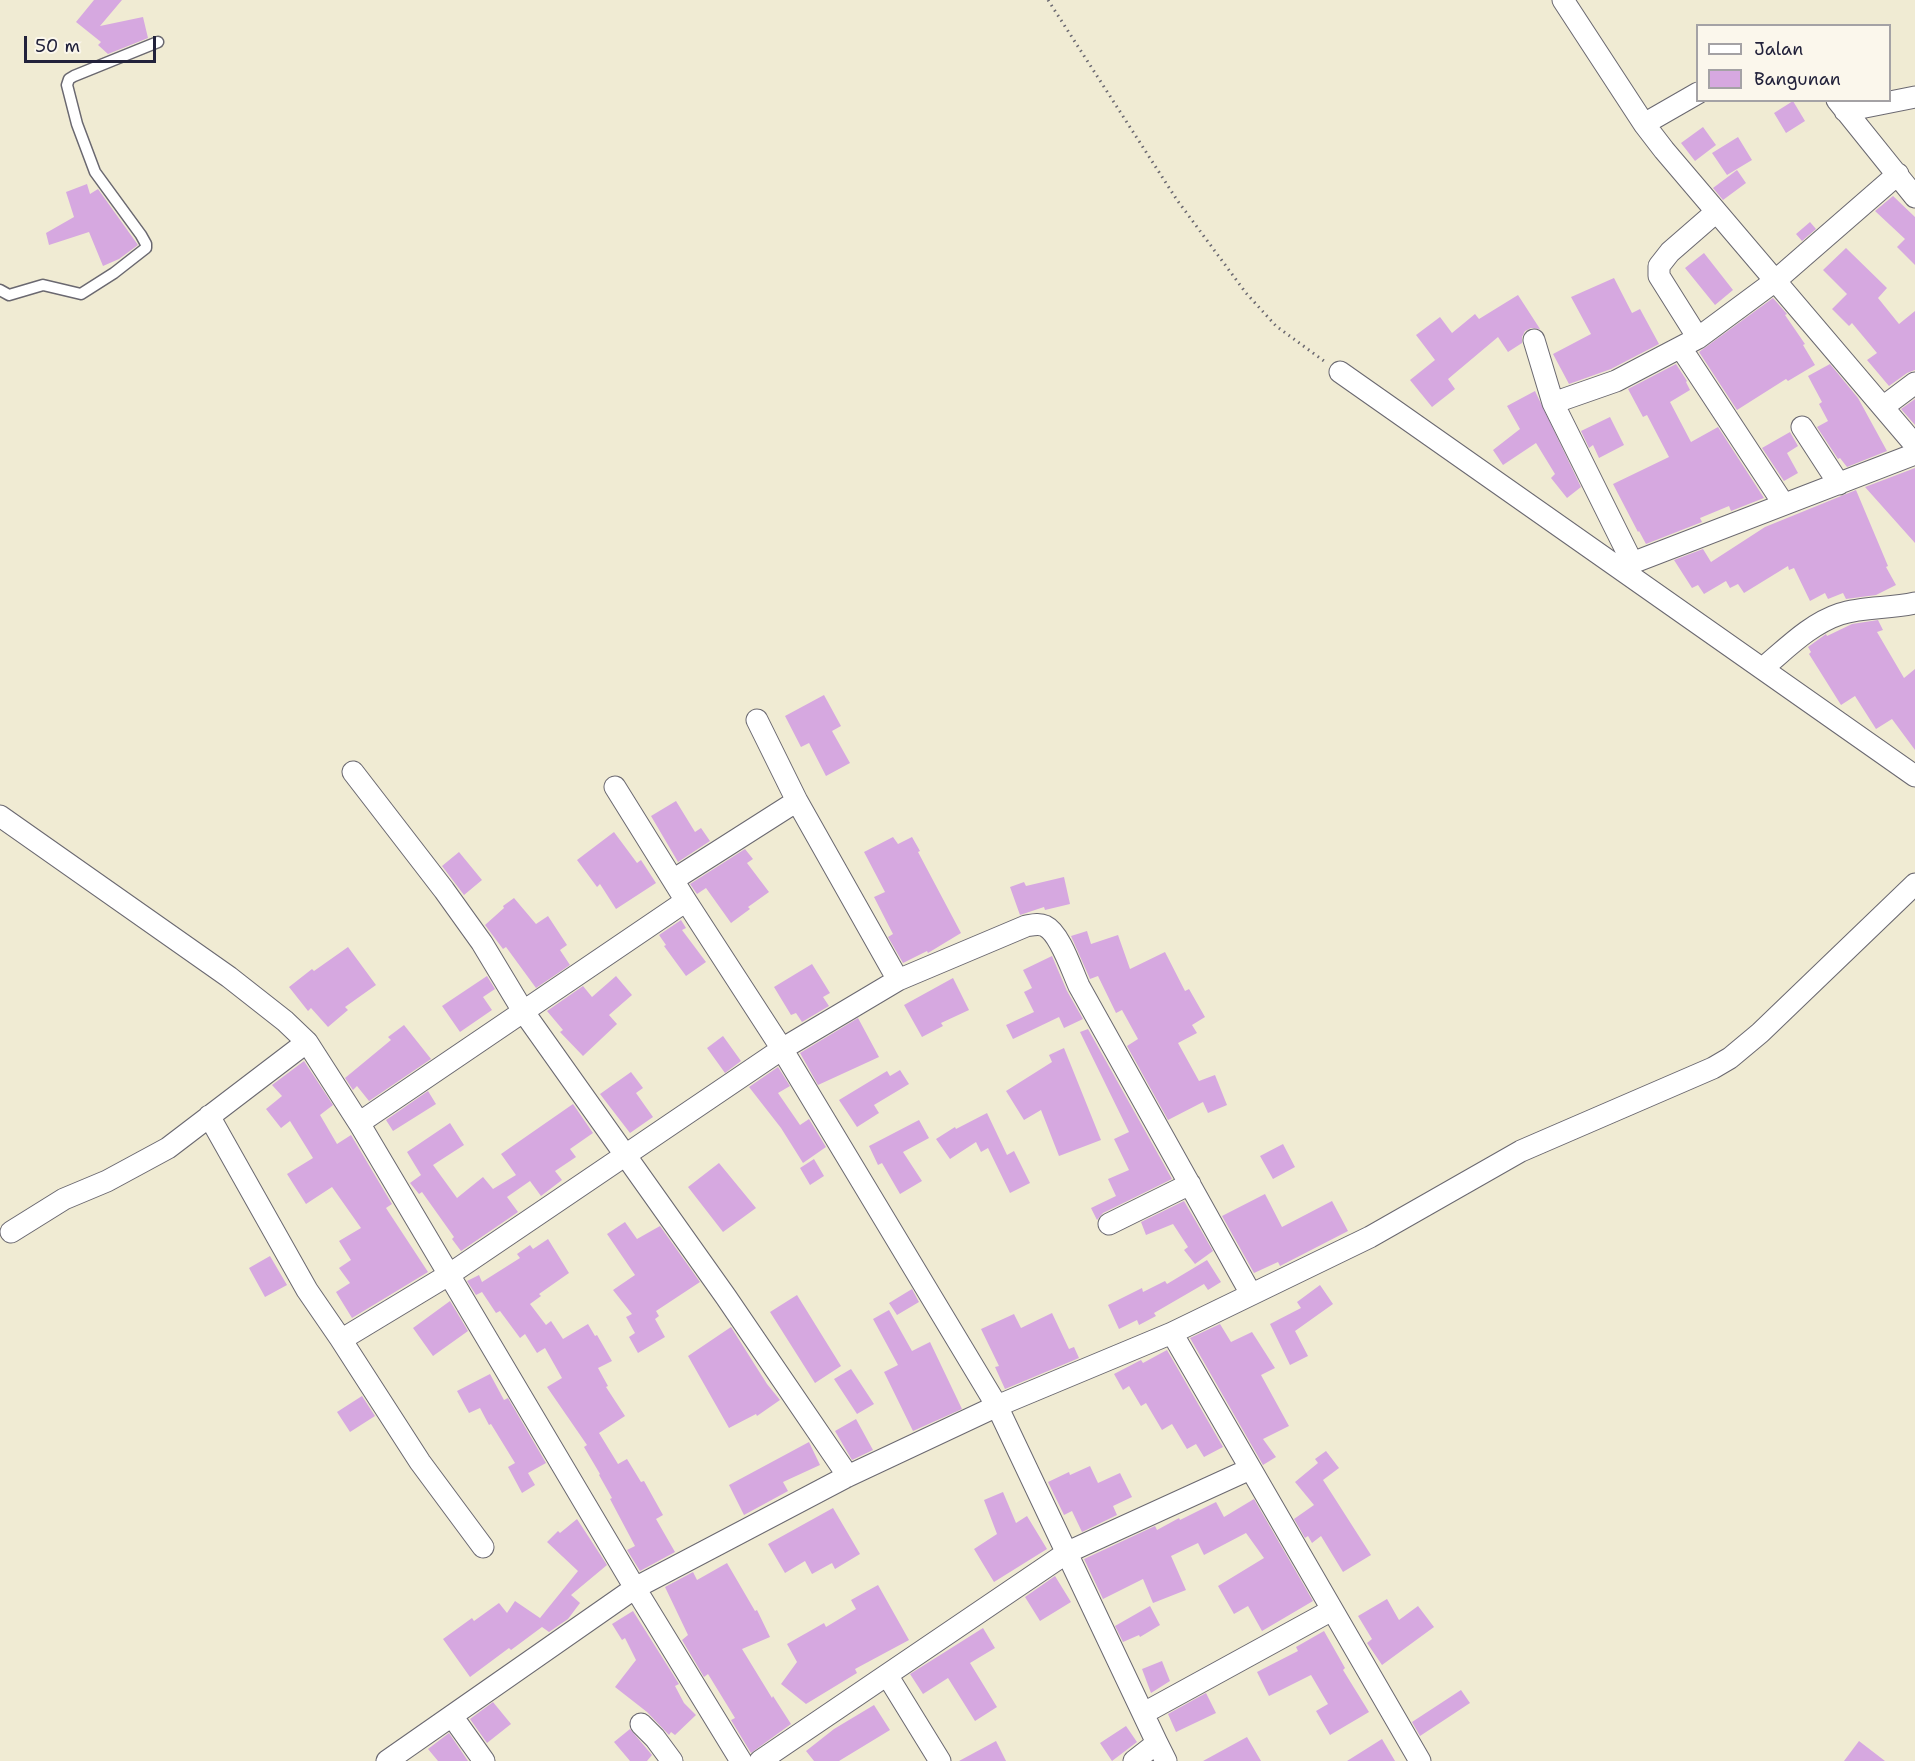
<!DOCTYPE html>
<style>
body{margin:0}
#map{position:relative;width:1915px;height:1761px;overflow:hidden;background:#f0ebd3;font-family:"Shantell Sans",sans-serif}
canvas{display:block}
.legend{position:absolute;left:1696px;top:24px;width:195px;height:78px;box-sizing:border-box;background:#fbf7ec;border:2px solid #a4a2a5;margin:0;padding:8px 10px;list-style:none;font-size:18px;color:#22223b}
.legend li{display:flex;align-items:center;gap:12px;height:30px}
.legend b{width:30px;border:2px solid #a4a2a5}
.scale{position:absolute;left:24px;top:36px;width:132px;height:27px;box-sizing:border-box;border:3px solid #22223b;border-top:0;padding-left:8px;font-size:18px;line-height:21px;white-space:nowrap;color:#22223b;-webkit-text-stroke:4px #fbf7ec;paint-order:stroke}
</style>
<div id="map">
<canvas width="1915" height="1761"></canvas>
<ul class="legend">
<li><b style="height:8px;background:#fff"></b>Jalan</li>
<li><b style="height:16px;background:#d6a8e0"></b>Bangunan</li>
</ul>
<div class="scale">50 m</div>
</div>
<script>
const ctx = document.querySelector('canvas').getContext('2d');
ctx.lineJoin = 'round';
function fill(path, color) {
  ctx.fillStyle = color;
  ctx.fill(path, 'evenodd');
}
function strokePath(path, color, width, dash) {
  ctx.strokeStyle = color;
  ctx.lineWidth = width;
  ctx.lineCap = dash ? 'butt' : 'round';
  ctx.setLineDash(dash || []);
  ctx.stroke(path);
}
const building = new Path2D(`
 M94 0H122L100 26 143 17 148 38 108 54 98 45 101 42 76 22Z
 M1793 101 1805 121 1786 133 1774 113Z
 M1703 127 1716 145 1695 161 1681 143Z
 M1738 137 1752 160 1727 175 1712 153Z
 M1737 170 1746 183 1723 200 1713 188Z
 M87 184 90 194 98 189 138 245 119 259 103 266 89 232 49 245 46 233 74 217 66 192Z
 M1893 196 1915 217V265L1897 247 1905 239 1875 211Z
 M1810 222 1816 229 1802 241 1796 234Z
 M1846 248 1887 288 1878 298 1899 324 1915 311V370L1907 373 1889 386 1867 360 1877 353 1852 323 1849 326 1832 309 1847 294 1823 270Z
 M1704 253 1733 290 1715 305 1685 268Z
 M1614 278 1632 313 1640 309 1659 344 1611 369 1569 384 1553 354 1591 334 1571 297Z
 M1518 295 1540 329 1531 328 1525 331 1522 337V343L1508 352 1498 337 1448 379 1455 389 1432 407 1410 380 1435 360 1416 335 1440 317 1452 333 1475 314 1479 319Z
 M1773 298 1787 314 1785 315 1805 344 1803 345 1815 365 1788 381 1786 379 1737 410 1699 352Z
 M1676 364 1687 381 1686 382 1690 390 1670 402 1691 442 1718 427 1764 498 1731 511 1729 506 1700 518 1702 522 1646 544 1639 531 1638 532 1613 484 1669 457 1647 415 1643 417 1628 389Z
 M1830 364 1858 398 1887 451 1847 467 1840 458 1838 459 1817 427 1828 421 1819 404 1822 402 1808 376Z
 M1535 391 1581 487 1567 498 1551 478 1555 474 1536 443 1503 465 1493 450 1520 429 1507 406Z
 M1915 399V425L1901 409Z
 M1610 417 1624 445 1599 458 1593 445 1589 448 1581 431Z
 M1790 432 1798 446 1787 453 1798 473 1784 481 1762 448Z
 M1915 468V543L1865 487Z
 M1856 490 1888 566 1886 567 1896 585 1876 595 1846 599 1843 593 1828 599 1825 593 1810 601 1794 568 1789 570 1788 566 1744 593 1738 584 1730 588 1726 581 1704 594 1698 585 1692 588 1674 560 1703 549 1711 562 1765 527Z
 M1878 620 1883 630 1877 632 1904 678 1915 669V750L1892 719 1876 729 1855 696 1841 705 1809 654 1811 652 1808 647 1826 634 1827 636 1852 624Z
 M824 695 841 726 832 731 850 763 826 776 809 743 801 747 785 716Z
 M676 801 695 832 701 828 710 841 678 862 651 816Z
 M614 832 637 863 641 860 656 883 616 909 600 884 597 887 577 860Z
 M893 837 898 844 912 837 920 851 918 852 961 933 928 953 927 951 903 963 888 937 893 934 874 897 885 892 864 852Z
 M745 849 753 859 747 863 769 892 748 907 750 909 731 923 706 888 697 894 690 884Z
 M459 852 482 880 464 895 442 866Z
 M1064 877 1070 904 1045 910 1044 907 1020 915 1010 887 1024 882 1026 886Z
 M514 898 536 924 548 916 567 945 560 950 570 965 536 988 506 947 503 949 485 925 504 908 503 906Z
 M681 920 686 928 682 930 706 962 686 976 664 946 666 945 659 935Z
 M1087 931 1091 944 1118 935 1130 969 1165 952 1185 991 1189 989 1205 1017 1192 1025 1197 1033 1178 1043 1199 1081 1215 1075 1227 1105 1208 1113 1203 1102 1168 1120 1127 1046 1138 1039 1122 1010 1116 1013 1098 976 1090 979 1071 936Z
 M348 947 376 985 345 1007 348 1010 328 1027 311 1008 308 1011 289 987 312 969 314 971Z
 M1052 956 1067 991 1083 1019 1064 1028 1059 1017 1013 1039 1006 1025 1034 1012 1024 992 1032 988 1023 970Z
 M812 964 830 993 823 997 829 1006 802 1022 796 1013 791 1015 774 987Z
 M487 976 495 989 483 997 492 1010 460 1032 442 1006Z
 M616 976 632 995 609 1015 617 1024 583 1056 560 1032 563 1030 547 1011 583 986 592 997Z
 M953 978 969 1010 941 1023 943 1026 922 1037 904 1005Z
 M858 1018 879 1057 818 1085 800 1053Z
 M404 1025 431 1059 369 1101 357 1086 353 1090 345 1078 391 1040 388 1037Z
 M1088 1029 1172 1179 1103 1213 1097 1220 1091 1208 1116 1196 1108 1179 1129 1170 1114 1139 1129 1132 1080 1032Z
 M723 1036 741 1061 725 1073 707 1048Z
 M1064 1048 1101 1140 1059 1156 1041 1110 1024 1120 1006 1091 1052 1062 1049 1055Z
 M304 1061 333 1105 320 1115 337 1144 351 1135 392 1204 386 1208 428 1272 352 1318 336 1292 350 1283 339 1268 351 1260 339 1241 361 1228 332 1187 306 1204 287 1174 313 1158 290 1121 281 1128 266 1109 282 1096 272 1085Z
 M778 1067 790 1086 778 1093 800 1125 809 1119 826 1147 803 1163 781 1128 749 1087Z
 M900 1070 909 1084 874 1105 879 1113 857 1127 839 1100 887 1071 890 1076Z
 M631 1072 643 1088 636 1093 653 1117 630 1133 600 1094Z
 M428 1091 436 1104 393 1131 386 1120Z
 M573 1104 593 1133 570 1149 576 1157 555 1171 562 1180 541 1196 530 1181 507 1197 518 1212 461 1251 452 1239 454 1237 422 1192 419 1194 410 1183 421 1175 407 1152 450 1123 464 1145 433 1165 457 1198 483 1177 493 1189 516 1175 501 1154Z
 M987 1113 1007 1155 1014 1151 1030 1183 1010 1193 988 1148 981 1152 976 1142 950 1159 936 1139 955 1127 956 1129Z
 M919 1120 929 1138 903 1152 922 1181 900 1194 882 1163 878 1165 869 1146Z
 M1283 1144 1295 1167 1273 1179 1260 1156Z
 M814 1159 824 1176 810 1185 800 1168Z
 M719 1163 756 1208 723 1232 688 1187Z
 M1265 1194 1282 1227 1332 1201 1348 1231 1280 1266 1278 1262 1254 1273 1222 1216Z
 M1184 1201 1213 1251 1195 1264 1184 1250 1188 1247 1173 1224 1146 1235 1141 1222Z
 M625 1222 637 1239 660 1226 700 1282 656 1311 659 1316 655 1319 665 1337 638 1353 629 1337 635 1333 626 1317 632 1314 613 1290 635 1275 607 1234Z
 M548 1239 569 1273 539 1294 541 1296 530 1304 546 1325 551 1321 563 1339 588 1324 595 1336 597 1335 612 1361 598 1368 608 1386 606 1387 625 1416 599 1433 618 1464 627 1459 641 1482 644 1481 663 1515 656 1519 675 1552 640 1571 627 1550 635 1546 610 1499 612 1498 599 1475 600 1474 584 1447 587 1445 547 1387 562 1378 545 1348 537 1353 525 1334 520 1338 500 1311 496 1313 482 1292 476 1295 467 1281 479 1275 482 1282 520 1258 517 1254 530 1245 533 1249Z
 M270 1256 287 1285 265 1297 249 1268Z
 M1207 1260 1221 1282 1208 1290 1204 1284 1154 1313 1156 1316 1139 1325 1137 1320 1119 1329 1108 1305 1142 1288 1143 1292 1165 1281 1167 1284Z
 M1320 1285 1333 1304 1295 1331 1308 1356 1290 1365 1270 1324 1301 1308 1297 1302Z
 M912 1289 919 1302 897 1315 889 1303Z
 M797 1295 841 1366 815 1383 770 1312Z
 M450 1301 468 1331 433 1356 413 1328Z
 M889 1310 912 1351 930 1342 962 1409 913 1431 884 1372 898 1365 873 1319Z
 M1052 1313 1069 1349 1074 1347 1079 1358 1005 1389 995 1367 999 1366 981 1329 1014 1314 1021 1328Z
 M1220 1324 1231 1342 1252 1332 1275 1368 1261 1375 1289 1426 1263 1439 1276 1457 1263 1465 1190 1338Z
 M731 1327 767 1384 780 1400 757 1416 756 1414 729 1428 688 1356Z
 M1167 1350 1223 1447 1204 1457 1196 1444 1187 1449 1172 1424 1162 1430 1146 1403 1141 1406 1129 1386 1123 1390 1114 1374 1141 1360 1143 1363Z
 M851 1369 874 1404 857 1414 834 1379Z
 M490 1374 504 1400 508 1398 546 1463 528 1473 535 1485 522 1493 508 1467 515 1463 491 1424 489 1425 480 1408 469 1413 457 1391Z
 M362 1396 375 1416 350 1432 337 1412Z
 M856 1419 873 1450 852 1460 835 1431Z
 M809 1442 820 1465 783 1482 788 1491 744 1515 729 1485Z
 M1326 1451 1339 1468 1323 1480 1371 1555 1343 1572 1321 1536 1312 1543 1308 1536 1305 1538 1294 1519 1314 1505 1295 1482 1318 1463 1315 1459Z
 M1090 1466 1098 1483 1120 1473 1132 1497 1113 1506 1117 1515 1082 1532 1072 1511 1064 1515 1048 1482 1069 1472 1070 1475Z
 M1003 1492 1016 1523 1027 1516 1047 1549 994 1582 974 1549 997 1534 984 1500Z
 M1254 1499 1313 1601 1262 1631 1248 1606 1234 1614 1218 1586 1264 1558 1246 1533 1204 1555 1198 1543 1171 1556 1186 1590 1153 1603 1143 1579 1103 1599 1084 1559 1155 1526 1157 1530 1179 1518 1180 1520 1216 1502 1224 1517Z
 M833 1508 860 1554 835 1569 832 1563 812 1574 805 1561 785 1573 768 1544Z
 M577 1519 607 1565 571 1595 580 1603 568 1619 549 1632 542 1627 511 1650 509 1648 470 1677 443 1639 472 1618 474 1621 499 1603 507 1613 515 1601 540 1618 578 1571 547 1542 558 1531 560 1533Z
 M727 1563 755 1611 757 1610 770 1637 742 1649 772 1698 773 1696 791 1724 751 1753 731 1720 735 1718 708 1674 704 1677 682 1640 688 1635 665 1587 693 1572 697 1580Z
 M1055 1576 1071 1602 1040 1621 1025 1597Z
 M878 1585 909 1640 855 1669 857 1673 806 1704 781 1684 797 1662 787 1644 824 1623 826 1627 856 1609 851 1600Z
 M1387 1599 1399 1620 1418 1606 1434 1627 1382 1665 1367 1643 1372 1639 1358 1616Z
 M1150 1606 1160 1625 1140 1637 1139 1635 1123 1642 1115 1626Z
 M633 1611 679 1684 675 1686 684 1703 696 1715 675 1735 671 1732 669 1735 647 1712 615 1687 636 1660 625 1638 622 1640 612 1624Z
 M983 1628 995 1648 970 1663 997 1707 975 1721 948 1678 923 1694 910 1674Z
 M1324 1631 1345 1668 1343 1670 1369 1712 1330 1735 1316 1711 1328 1704 1311 1675 1269 1696 1257 1672 1298 1651 1296 1647Z
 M1162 1661 1170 1681 1151 1693 1142 1669Z
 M1461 1690 1470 1703 1420 1736 1412 1722Z
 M1206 1693 1216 1713 1176 1732 1168 1714Z
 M493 1702 511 1724 487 1743 470 1719Z
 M874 1705 890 1730 839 1761H814L806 1751 834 1729Z
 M1126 1726 1137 1742 1112 1761 1100 1743Z
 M630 1729 652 1755 647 1761H630L614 1742Z
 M449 1733 468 1761H438L428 1749Z
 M1247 1737 1261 1761H1203Z
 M1382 1739 1395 1761H1347Z
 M996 1741 1006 1761H959Z
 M1859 1741 1885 1761H1844Z`);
const path = new Path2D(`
 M1048 0 1177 200 1246 293 1276 326 1324 361`);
const lane = new Path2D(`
 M0 290 9 295 43 285 81 294 114 273 146 248V244L141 235 95 172 77 124 67 85 69 79 74 76 158 42`);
const street = new Path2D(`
 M1563 0 1644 124 1664 150 1915 445
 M1837 100 1915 197
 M1845 111 1915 97
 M1644 124 1698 93
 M1698 338 1659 276V266L1670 252 1716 212
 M1534 340 1553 403 1632 562
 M1681 348 1783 503
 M1340 372 1915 776
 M1553 403 1616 381 1698 338 1775 281 1898 174
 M1883 407 1915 383
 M1802 427 1839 484
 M1619 568 1915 454
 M1763 668C1787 648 1810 624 1840 614 1864 606 1890 609 1915 603
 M757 720 797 801 898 980
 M353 772 444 890 482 943 523 1011 726 1297 848 1476
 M615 787 686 901 782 1049 898 980 1026 926C1032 925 1039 923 1045 926 1060 933 1072 971 1079 986L1251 1294
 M0 816 229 977 285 1021 307 1042 359 1123 635 1588 741 1761
 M673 880 797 801
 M209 1116 307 1290 340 1338 349 1335 450 1274 782 1049 997 1406 1157 1743
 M359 1123 686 901
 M1109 1224 1190 1184
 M11 1232 64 1199 107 1181 168 1148 307 1042
 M1172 1333 1420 1761
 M340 1338 420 1462 483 1547
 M887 1675 940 1761
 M1144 1713 1332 1610
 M452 1716 484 1761
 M641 1724 655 1738 672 1761
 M387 1761 635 1588 848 1476 997 1406 1172 1333 1370 1237 1521 1151 1713 1068 1730 1058 1760 1033 1915 884
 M760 1761 1068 1552 1250 1469
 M1134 1761 1157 1743 1166 1761`);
fill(building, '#d6a8e0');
strokePath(lane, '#6a6870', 13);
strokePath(street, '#6a6870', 23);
strokePath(path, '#6a6870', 3, [1.5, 4.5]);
strokePath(lane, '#fff', 10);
strokePath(street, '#fff', 21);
</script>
